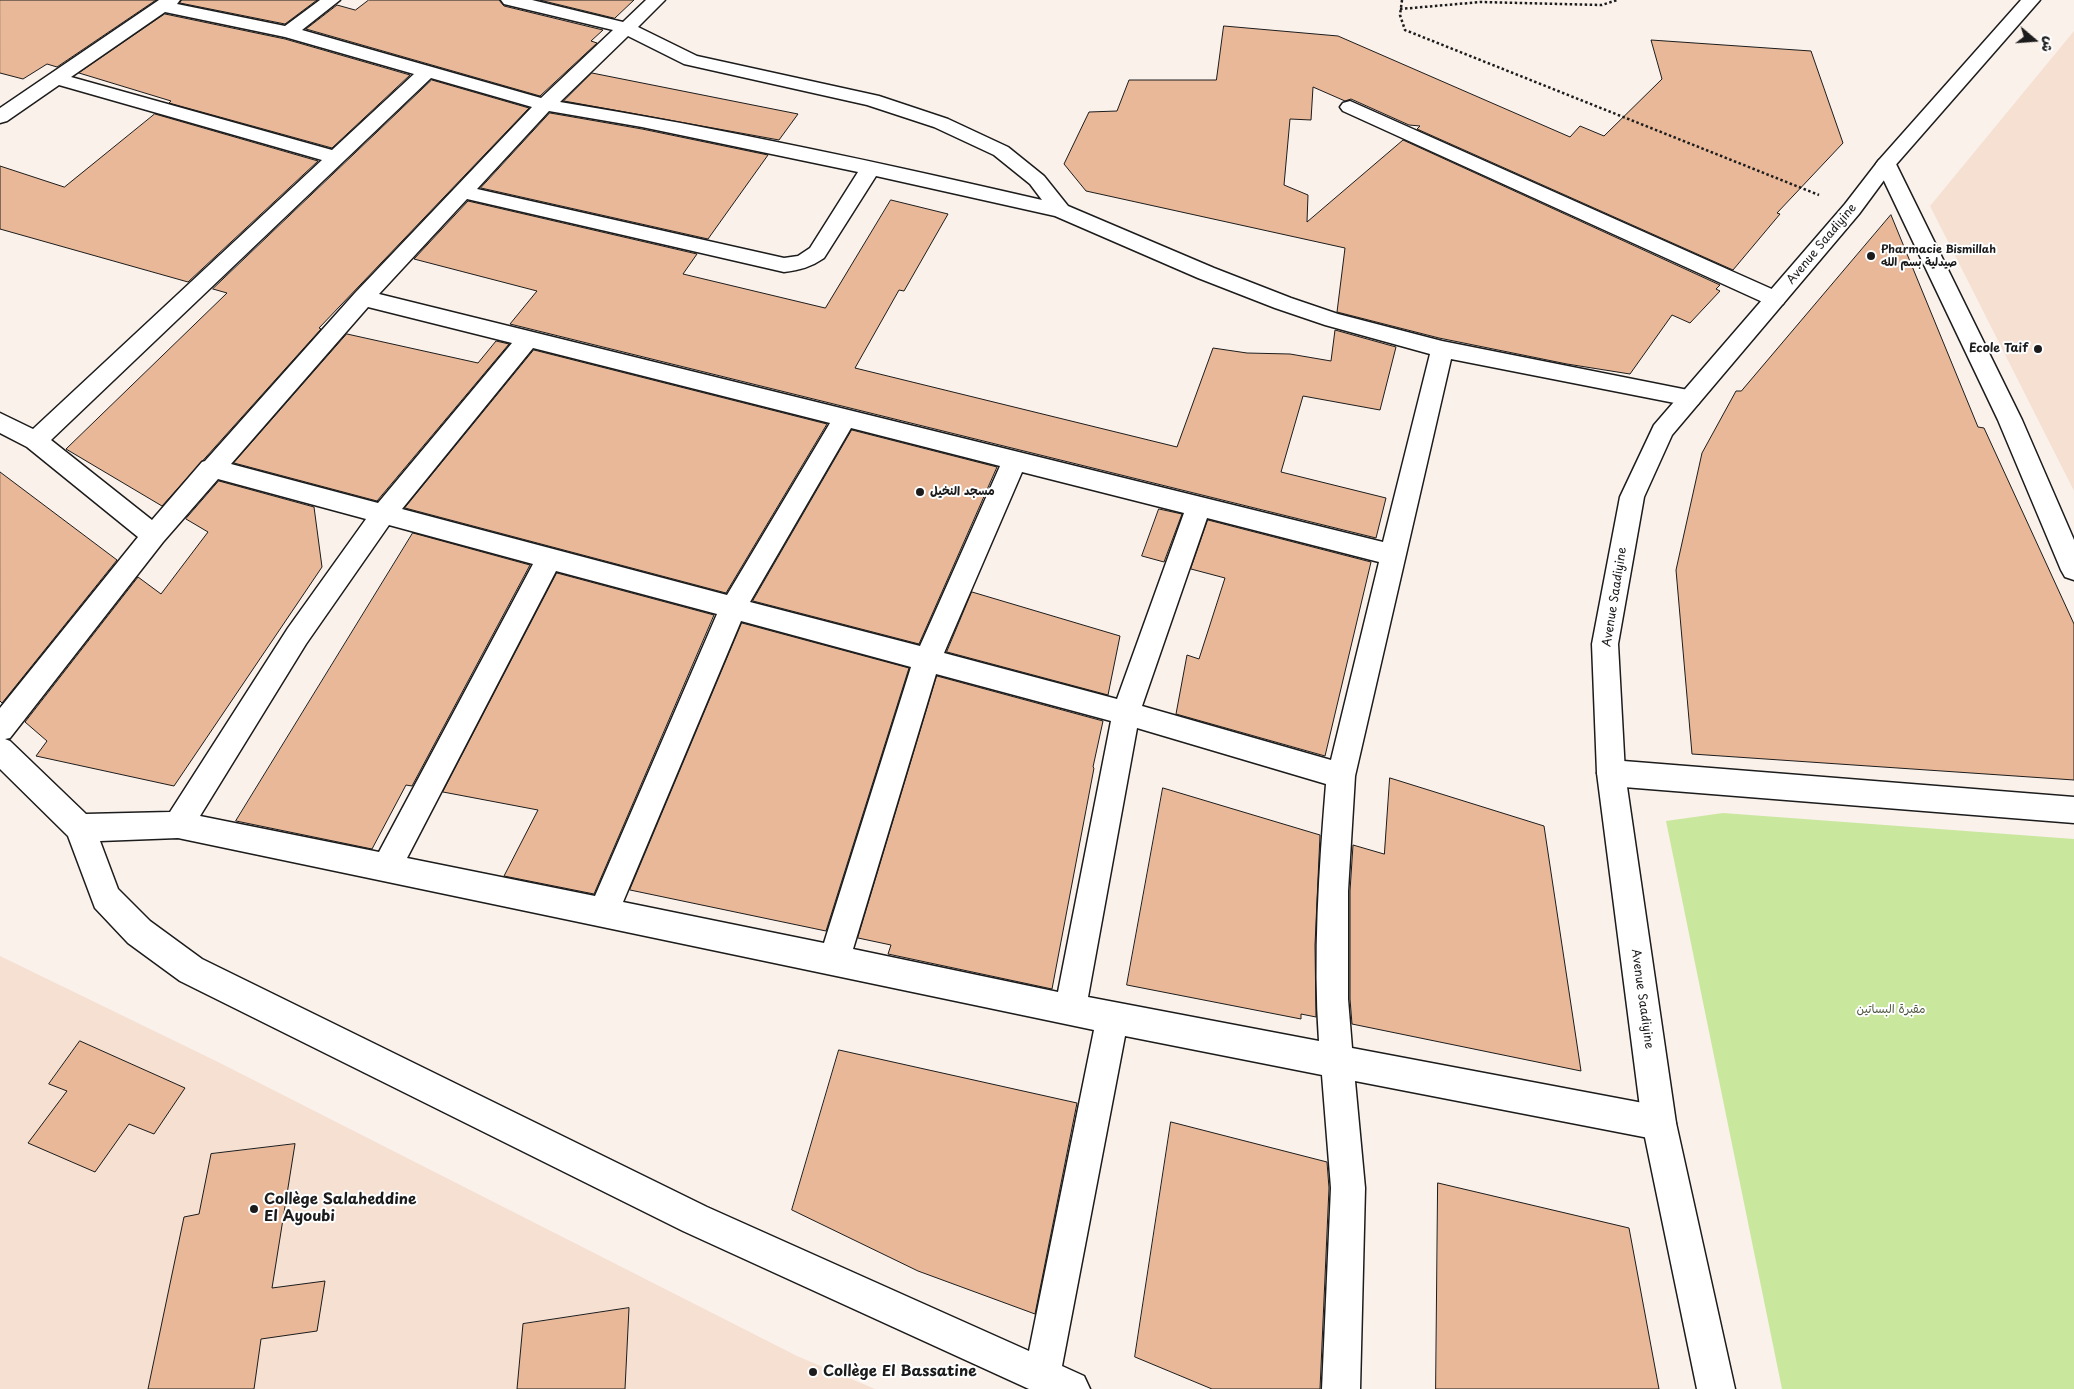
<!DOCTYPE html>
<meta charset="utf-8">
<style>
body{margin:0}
#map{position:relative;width:2074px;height:1389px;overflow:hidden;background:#faf1eb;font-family:"Playpen Sans","Playpen Sans Arabic",sans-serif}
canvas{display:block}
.north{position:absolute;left:2009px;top:15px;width:50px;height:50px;-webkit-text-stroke:4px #fff;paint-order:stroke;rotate:108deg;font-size:14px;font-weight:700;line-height:20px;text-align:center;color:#1c1c1c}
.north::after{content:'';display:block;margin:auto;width:18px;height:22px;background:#1c1c1c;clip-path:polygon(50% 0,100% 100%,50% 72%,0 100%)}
</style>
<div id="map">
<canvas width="2074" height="1389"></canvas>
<div class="north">ش</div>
</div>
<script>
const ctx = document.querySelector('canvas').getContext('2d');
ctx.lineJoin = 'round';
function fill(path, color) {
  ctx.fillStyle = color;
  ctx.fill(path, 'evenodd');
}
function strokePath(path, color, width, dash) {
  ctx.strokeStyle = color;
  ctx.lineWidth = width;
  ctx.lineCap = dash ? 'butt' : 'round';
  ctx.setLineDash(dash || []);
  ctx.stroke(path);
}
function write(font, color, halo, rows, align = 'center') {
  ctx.font = font + ' "Playpen Sans","Playpen Sans Arabic",sans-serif';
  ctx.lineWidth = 4;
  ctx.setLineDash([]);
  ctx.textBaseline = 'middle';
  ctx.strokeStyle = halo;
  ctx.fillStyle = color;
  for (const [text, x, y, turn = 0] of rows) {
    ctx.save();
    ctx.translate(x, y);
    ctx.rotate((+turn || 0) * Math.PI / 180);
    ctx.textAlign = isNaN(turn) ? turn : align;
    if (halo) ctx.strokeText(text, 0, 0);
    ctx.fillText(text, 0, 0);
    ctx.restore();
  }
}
const built = new Path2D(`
 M2074 31V491L1930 206Z
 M0 956 218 1062 797 1356 875 1389H0Z`);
const green = new Path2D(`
 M1723 813 2074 839V1389H1782L1666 821Z`);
const building = new Path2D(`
 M0 0H156L57 67 47 64 23 79 0 73Z
 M182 0H317L285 24 180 3Z
 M369 0H499L504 6 603 30 591 41 597 43 540 96 306 29 337 5 355 10Z
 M540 0H634L615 18Z
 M165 14 285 39 410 75 332 148 169 103 171 101 79 73Z
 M1224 26 1338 36 1570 137 1580 126 1604 136 1662 79 1651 40 1811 51 1843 143 1777 213 1780 214 1733 270 1417 129 1420 126 1409 125 1351 99 1345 101 1313 87 1311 120 1290 119 1284 185 1308 195 1307 222 1403 140 1720 285 1716 289 1720 291 1690 323 1672 315 1630 374 1567 364 1439 338 1337 312 1345 248 1086 191 1064 164 1089 112 1117 111 1129 80H1216Z
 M592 73 798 114 779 140 564 101Z
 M432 80 529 108 319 328 321 329 162 506 66 449 227 293 213 289Z
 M550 113 642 129 768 155 708 239 481 188Z
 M155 114 318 161 188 282 0 229V166L64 187Z
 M891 200 948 214 904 291 899 290 855 368 1177 447 1213 348 1247 353 1290 354 1331 361 1335 330 1396 347 1380 410 1303 396 1281 472 1386 498 1376 538 510 324 537 291 414 259 468 201 697 254 683 274 825 308Z
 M1891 215 1978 427 1984 428 2074 624V780L1692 754 1676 570 1702 453 1736 391H1741Z
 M347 334 478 363 496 341 509 344 377 501 234 463Z
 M534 350 827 424 726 593 405 508Z
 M852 430 997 467 919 644 753 601Z
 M0 472 117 560 2 703 0 701Z
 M219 481 314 507 322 567 174 786 36 756 47 741 25 722 138 577 161 594 208 532 186 519Z
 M1159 509 1182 514 1164 562 1142 556Z
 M1208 520 1371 562 1325 756 1176 714 1187 655 1199 659 1225 578 1191 569Z
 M413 533 530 565 412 786 406 785 372 849 236 821Z
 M557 573 714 615 594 894 504 876 538 810 443 792Z
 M972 592 1120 636 1108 695 947 652Z
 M742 623 909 668 826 931 630 890Z
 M937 676 1103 721 1093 767 1094 768 1052 989 888 954 891 945 858 938Z
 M1390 778 1544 826 1581 1071 1352 1024 1350 999V891L1353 845 1384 854Z
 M1163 788 1320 835 1315 945 1316 1017 1301 1014V1019L1127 985Z
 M80 1041 185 1088 154 1134 129 1124 95 1172 28 1143 67 1091 49 1084Z
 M839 1050 1077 1103 1035 1314 918 1271 792 1210Z
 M1171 1122 1327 1162 1329 1188 1320 1389H1212L1135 1357Z
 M295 1144 272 1288 325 1281 317 1331 261 1339 254 1389H148L184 1217 199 1214 211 1154Z
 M1438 1183 1629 1228 1659 1389H1436Z
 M629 1308 625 1389H517L523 1324Z`);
const path = new Path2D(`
 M1402 0 1400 15 1405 30 1819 195
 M1400 9 1481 2 1602 5 1617 0`);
const minor = new Path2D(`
 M159 0H180L177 4 285 26 320 0H340L302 30 541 98 613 30 504 4 501 0H532L623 22 646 0H665L638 27 697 56 879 96 948 119 1008 147 1044 176 1068 206 1214 268 1291 298 1338 314 1442 341 1698 392 1702 398 1698 404 1690 406 1451 359 1355 776 1348 891V999L1352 1048 1659 1106 1671 1111 1676 1123 1671 1135 1659 1140 1355 1081 1365 1188 1360 1389H1322L1331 1188 1322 1075 1125 1036 1062 1366 1084 1376 1090 1389H1029L683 1231 180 981 128 943 95 908 68 836 0 769V708L138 537 27 447 0 433V413L33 429 322 160 59 85 7 121 0 123V108ZM165 12 285 37 414 74 332 150 71 77ZM628 36 684 64 867 105 934 127 994 155 1030 184 1042 200C882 163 721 128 560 102ZM431 78 532 107 355 293 205 461 202 462 152 520 51 440ZM549 111 642 127 858 172 810 248 798 256 784 258 477 189ZM876 176 1055 216 1198 278 1275 308 1325 325 1430 354 1383 542 379 294 467 199 784 272C800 270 811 267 824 258ZM368 307 512 343 378 503 231 464ZM533 348 830 423 727 595 402 509ZM851 428 1000 466 920 646 750 602ZM1022 472 1184 513 1117 699 944 653ZM218 479 366 519 288 628 170 812 86 814 10 741 5 739 10 738 163 542ZM1207 518 1379 562 1331 760 1142 706ZM389 525 533 564 379 852 200 816 306 644ZM556 571 717 614 595 896 407 858ZM741 621 911 667 824 943 623 902ZM936 674 1111 721 1058 992 853 949ZM1137 728 1326 784C1319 870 1313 956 1319 1041L1088 997ZM178 838 1094 1030 1029 1351 707 1207 202 959 150 921 118 889 100 841Z
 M1350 101 1783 294 1786 299 1783 304 1775 306 1767 304 1343 111 1340 107 1343 103Z
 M1886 158 1893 160 1896 164 2022 420 2074 540V580L2065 577 2061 570 1998 420 1876 164 1879 160Z
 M1611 760 2074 797V823L1611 786 1601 782 1597 773 1601 764Z`);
const major = new Path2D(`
 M2021 0H2040L1893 168 1859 214 1672 435 1644 497 1618 644 1625 773 1676 1123 1735 1389H1697L1642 1123 1597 773 1592 644 1620 497 1654 425 1845 204 1879 160Z`);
const markers = [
 [1871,256,5,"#1c1c1c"],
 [2038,349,5,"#1c1c1c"],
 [920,492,5,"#1c1c1c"],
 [254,1209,5,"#1c1c1c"],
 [813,1372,5,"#1c1c1c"]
];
const farPoinames = [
 ["Pharmacie Bismillah",1881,250],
 ["صيدلية بسم الله",1881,263]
];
const streetNames = [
 ["Avenue Saadiyine",1822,244,-50],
 ["Avenue Saadiyine",1615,597,-81],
 ["Avenue Saadiyine",1642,999,82]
];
const poiNames = [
 ["Ecole Taif",2028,349],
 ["مسجد النخيل",930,492,"left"]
];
const parkNames = [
 ["مقبرة البساتين",1891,1010]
];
const nearPoinames = [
 ["Collège Salaheddine",264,1200],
 ["El Ayoubi",264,1217],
 ["Collège El Bassatine",823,1372]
];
fill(built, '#f5e0d2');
fill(green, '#cae79e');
fill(building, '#e8b899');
strokePath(building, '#1c1c1c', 1);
strokePath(minor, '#1c1c1c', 3);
strokePath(major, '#1c1c1c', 3);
strokePath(path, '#1c1c1c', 2.5, [2.5, 2.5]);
fill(minor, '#fff');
fill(major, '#fff');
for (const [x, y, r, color] of markers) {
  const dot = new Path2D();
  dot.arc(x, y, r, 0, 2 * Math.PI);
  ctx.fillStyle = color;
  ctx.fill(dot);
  strokePath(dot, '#fff', 2);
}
write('bold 11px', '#1c1c1c', '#fff', farPoinames, 'left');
write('12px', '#1c1c1c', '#fff', streetNames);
write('bold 12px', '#1c1c1c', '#fff', poiNames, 'right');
write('12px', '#505943', '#fff', parkNames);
write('bold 15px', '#1c1c1c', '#fff', nearPoinames, 'left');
</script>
